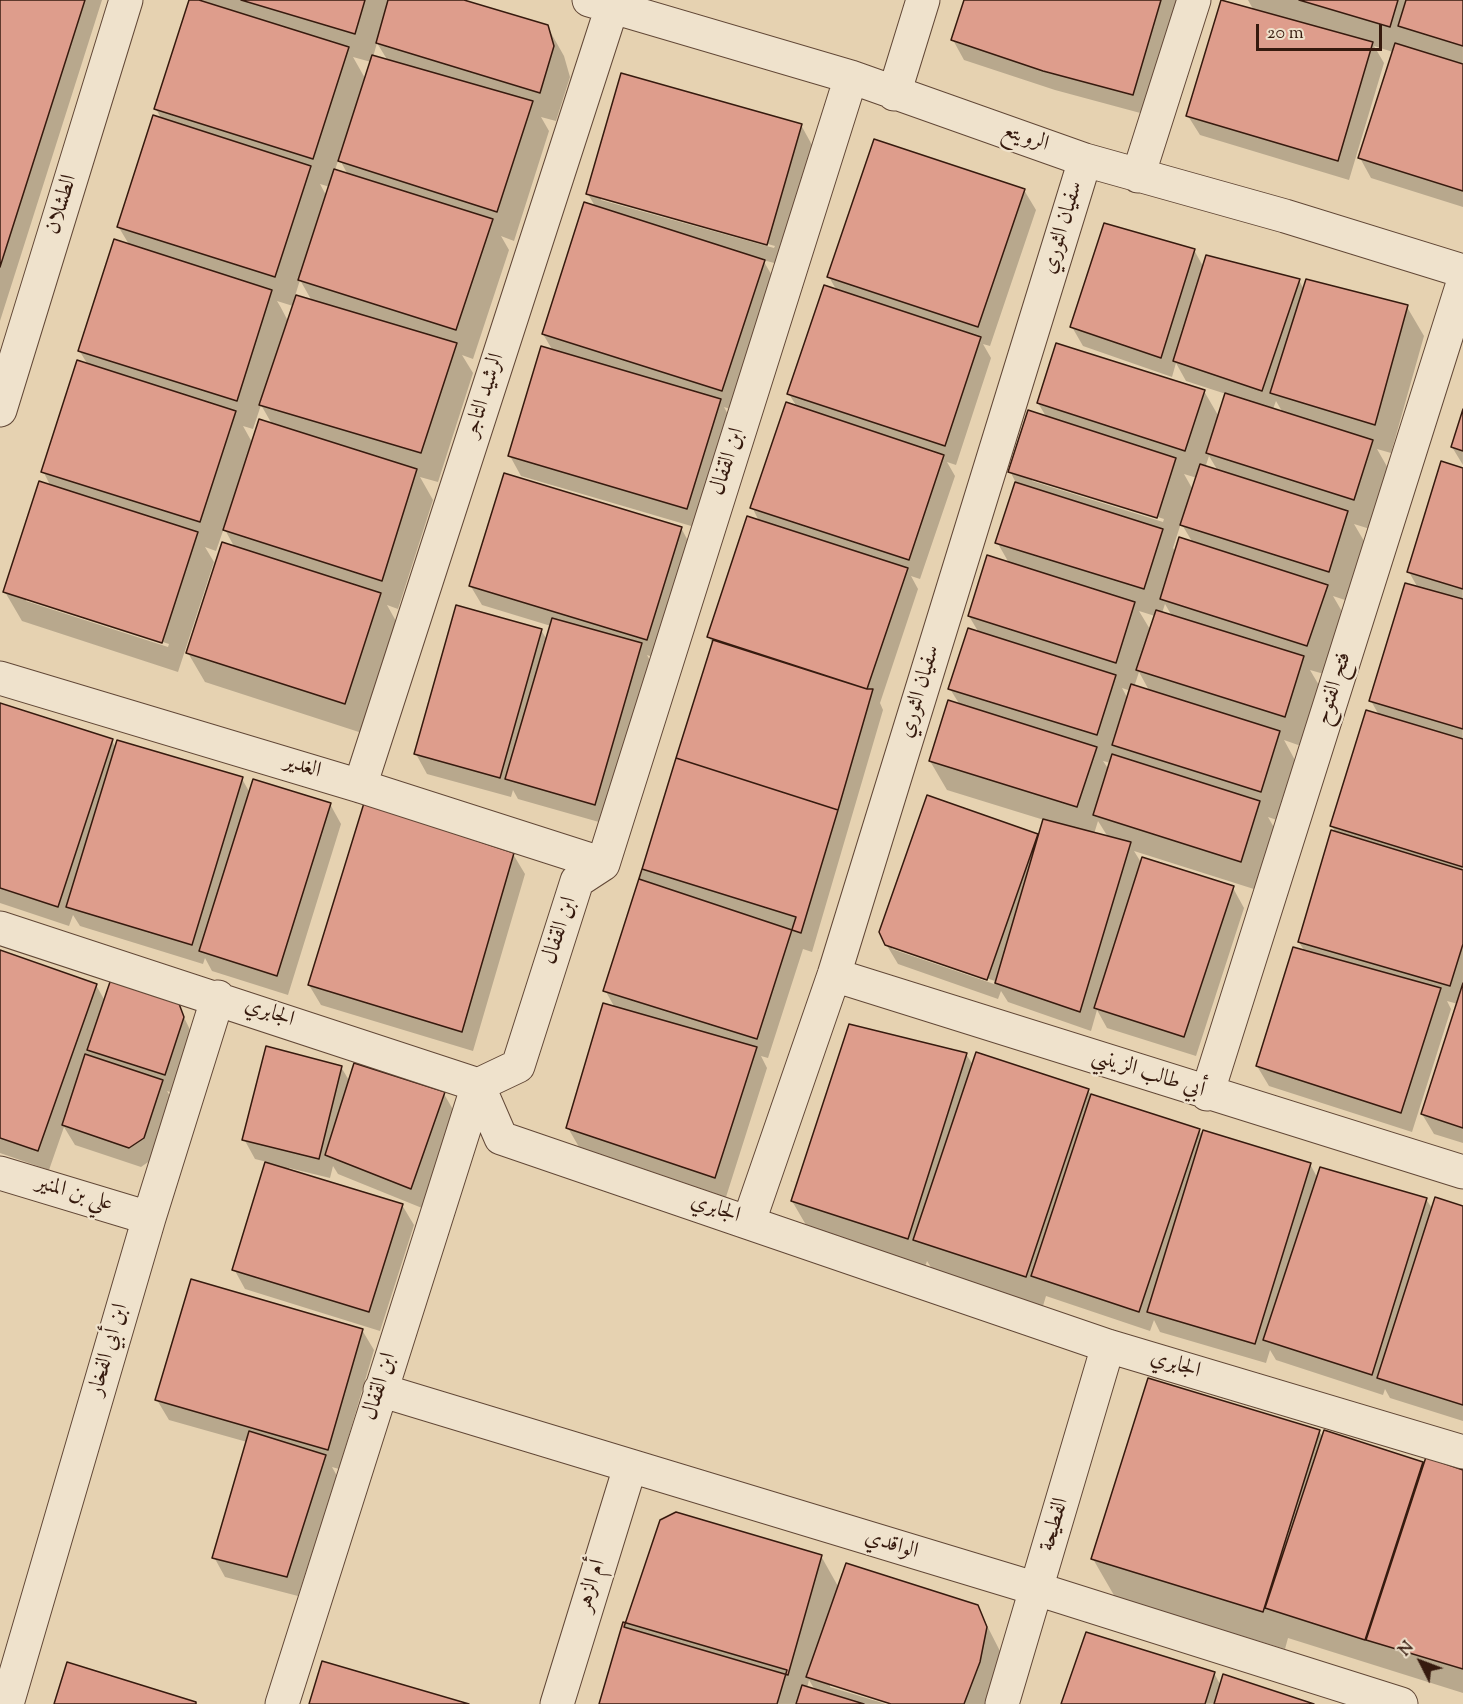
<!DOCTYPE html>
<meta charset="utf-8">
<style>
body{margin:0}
#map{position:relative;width:1463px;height:1704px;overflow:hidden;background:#e6d2b1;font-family:"Sorts Mill Goudy",serif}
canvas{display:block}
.north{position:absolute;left:1391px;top:1632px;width:60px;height:60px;-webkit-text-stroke:4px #efe2cc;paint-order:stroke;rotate:312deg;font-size:16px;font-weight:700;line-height:24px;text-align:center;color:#361a0e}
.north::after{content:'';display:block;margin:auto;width:21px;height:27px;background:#361a0e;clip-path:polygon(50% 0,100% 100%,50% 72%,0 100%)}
.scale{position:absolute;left:1256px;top:24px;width:126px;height:27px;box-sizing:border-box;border:3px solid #361a0e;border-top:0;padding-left:8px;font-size:18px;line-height:21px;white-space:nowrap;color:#361a0e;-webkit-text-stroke:4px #efe2cc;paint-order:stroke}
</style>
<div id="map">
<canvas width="1463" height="1704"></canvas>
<div class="north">N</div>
<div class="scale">20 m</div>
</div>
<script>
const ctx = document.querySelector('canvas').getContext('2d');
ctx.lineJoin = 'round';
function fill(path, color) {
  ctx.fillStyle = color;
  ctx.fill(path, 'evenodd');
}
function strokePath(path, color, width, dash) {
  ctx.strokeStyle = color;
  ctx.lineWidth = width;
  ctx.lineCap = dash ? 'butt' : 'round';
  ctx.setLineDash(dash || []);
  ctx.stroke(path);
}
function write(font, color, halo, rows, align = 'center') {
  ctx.font = font + ' "Sorts Mill Goudy",Amiri,serif';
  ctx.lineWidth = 4.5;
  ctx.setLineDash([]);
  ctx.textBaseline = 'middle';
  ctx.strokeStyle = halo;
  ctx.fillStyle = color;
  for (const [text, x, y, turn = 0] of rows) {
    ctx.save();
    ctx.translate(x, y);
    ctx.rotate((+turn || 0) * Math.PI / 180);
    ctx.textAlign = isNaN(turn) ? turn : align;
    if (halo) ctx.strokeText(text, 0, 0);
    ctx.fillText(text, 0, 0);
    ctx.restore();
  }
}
const shadow = new Path2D(`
 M0 0H102L0 321Z
 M190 0 203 3 201 0H459L547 26 564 56 570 77 556 121 541 117 549 131 514 241 501 236 509 250 473 359 462 355 473 373 438 482 420 477 433 500 398 609 387 605 397 623 362 733 205 682 188 653 235 548 224 528 216 551 205 547 214 562 178 672 22 621 5 592 51 487 43 471 88 365 79 350 130 246 118 226 162 120 156 109ZM377 43 388 61 373 57ZM353 57 371 62 366 80ZM339 158 348 175 335 170ZM320 184 330 187 327 197ZM300 280 312 301 295 296ZM277 301 293 306 288 321 280 306ZM261 405 272 424 253 444 243 426 253 429ZM26 598 169 644 168 647 26 601Z
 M966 0H1178L1144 114 1055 90 964 60 953 40Z
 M1223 0 1253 9 1248 0H1463V207L1371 178 1360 158 1393 52 1374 46 1384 63 1349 180 1200 135 1188 116Z
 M801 125 812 145 778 264 763 260 775 281 733 410 724 407 731 420 698 528 521 476 510 456 553 351 543 334 596 208 588 194ZM601 197 775 246 774 248 601 200Z
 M1024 190 1036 210 990 346 983 344 991 358 956 465 947 462 955 476 920 579 911 576 918 589 880 703 883 710 812 952 803 949 768 1058 761 1056 767 1068 726 1197 579 1147 568 1128 615 1008 605 990 713 645 709 637 759 521 752 507 797 407 789 394 837 291 829 277Z
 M1194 250 1204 268 1299 280 1304 290 1407 307 1424 336 1391 453 1377 449 1389 470 1370 529 1354 524 1364 541 1345 600 1333 596 1344 615 1324 674 1310 670 1320 687 1301 746 1284 740 1296 762 1277 820 1268 817 1276 831 1257 890 1134 851 1142 864 1233 888 1244 908 1196 1056 1107 1028 1097 1010 1091 1031 1008 1002 1001 991 998 999 898 964 886 944 928 797 1040 836 1044 820 947 790 930 761 960 705 950 689 979 633 969 616 1009 563 997 542 1016 483 1010 471 1047 418 1038 403 1204 391 1219 417 1226 394 1186 381 1176 363 1172 377 1083 346 1072 327ZM1276 401 1283 413 1273 409ZM1209 456 1218 471 1205 468ZM1184 474 1197 478 1193 490ZM1032 477 1164 519 1163 522 1032 481ZM1181 523 1193 543 1176 553 1173 548ZM1165 604 1172 616 1162 613ZM1139 611 1155 616 1151 631ZM1139 672 1150 692 1134 687ZM1122 688 1131 691 1128 699ZM1103 761 1111 763 1109 770ZM1098 821 1108 837 1094 834ZM892 945 995 981 994 984 892 949Z
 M1463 414V465L1452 447Z
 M1463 469V1143L1434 1134 1422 1114 1458 1004 1447 1001 1451 1009 1412 1132 1269 1086 1257 1066 1305 952 1299 942 1336 834 1332 826 1379 715 1371 701 1418 588 1409 572Z
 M681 528 692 548 658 659 647 655 652 664 606 824 518 799 513 790 511 797 427 774 416 754 541 630 547 640 551 626 482 605 470 585Z
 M0 704 112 741 116 748 242 779 250 793 330 804 341 824 288 995 212 971 205 958 203 964 80 926 73 915 69 926 0 903Z
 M513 854 525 874 473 1051 321 1005 309 985Z
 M0 952 96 985 105 1001 177 1003 194 1038 176 1094 167 1091 173 1101 154 1158 141 1167 75 1145 64 1127 49 1170 0 1153Z
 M966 1054 973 1065 1088 1090 1091 1095 1199 1130 1202 1136 1310 1164 1318 1179 1426 1199 1433 1210 1463 1207V1421L1390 1398 1385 1389 1383 1395 1276 1360 1270 1350 1266 1363 1160 1332 1154 1320 1150 1331 1046 1296 1043 1306 932 1269 927 1261 925 1267 809 1230 792 1201Z
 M341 1067 350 1082 444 1094 455 1113 422 1208 338 1174 333 1166 330 1178 289 1168V1170L402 1205 414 1225 380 1331 245 1289 234 1269 267 1162 255 1159 244 1139Z
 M362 1330 374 1350 339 1469 332 1467 337 1476 298 1596 225 1577 214 1557 247 1442 169 1420 157 1400Z
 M1319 1431 1323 1438 1325 1432 1425 1464 1463 1472V1693L1288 1638 1285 1649 1115 1597 1093 1559Z
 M661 1521 821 1556 839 1588 977 1606 1003 1657 992 1704H896L830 1683V1687L886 1704H600L625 1623ZM809 1680 815 1690 807 1688Z
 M1214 1673 1221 1686 1309 1704H1062Z`);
const building = new Path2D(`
 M0 0H85L0 267Z
 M189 0H199L349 47 313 159 154 109Z
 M241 0H365L355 34Z
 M388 0H464L548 25 554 46 540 93 376 43Z
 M964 0H1161L1133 95 1043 71 951 40Z
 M1221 0 1373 42 1338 161 1186 116Z
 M1299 0H1398L1390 27Z
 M1406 0H1463V46L1398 26Z
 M1395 43 1463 64V191L1358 158Z
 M372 55 533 101 497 212 338 161Z
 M621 73 802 124 767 245 586 194Z
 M153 115 311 166 275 277 117 227Z
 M874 139 1025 189 978 327 827 277Z
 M334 169 493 219 456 330 298 280Z
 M584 202 765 260 722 391 542 334Z
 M1104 223 1195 249 1161 358 1070 327Z
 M114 239 272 290 237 401 78 351Z
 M1206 255 1300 279 1262 391 1173 361Z
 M1306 279 1408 305 1375 425 1270 393Z
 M824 285 981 337 945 446 787 394Z
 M296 295 457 343 421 453 259 405Z
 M1056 343 1205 390 1185 451 1037 403Z
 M541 346 721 399 687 509 508 456Z
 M77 360 236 411 200 522 41 472Z
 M1225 393 1373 440 1354 500 1206 453Z
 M786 402 944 455 909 560 750 508Z
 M1463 409V451L1451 447Z
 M1028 410 1176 458 1157 518 1008 472Z
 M259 419 417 469 382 581 223 530Z
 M1441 461 1463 468V589L1407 572Z
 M1200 464 1348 511 1329 572 1180 525Z
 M504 473 682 527 647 640 469 586Z
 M39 481 198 532 162 643 3 592Z
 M1015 482 1163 529 1144 589 995 543Z
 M747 516 908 568 867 689 707 637Z
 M1179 537 1328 585 1307 646 1160 599Z
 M222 542 381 593 345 704 186 653Z
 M987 555 1135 602 1116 663 968 616Z
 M1405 583 1463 599V729L1369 701Z
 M456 605 542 629 500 778 414 754Z
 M1156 610 1304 656 1285 717 1136 670Z
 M552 618 642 643 595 805 505 779Z
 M968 628 1116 675 1097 735 948 689Z
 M713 640 867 689H873L838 810 676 758Z
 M1131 684 1280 731 1261 792 1112 745Z
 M948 700 1097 747 1077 807 929 761Z
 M0 703 113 739 58 907 0 888Z
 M1366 710 1463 739V867L1330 826Z
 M117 740 243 777 192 945 66 907Z
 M1112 754 1260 801 1241 862 1093 815Z
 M676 758 838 810 801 933 639 879Z
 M253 779 331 803 277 976 199 951Z
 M927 795 1038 834 987 980 885 945 879 932Z
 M364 803 514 853 462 1032 308 985Z
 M1043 819 1131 842 1080 1012 995 983Z
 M1331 830 1463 870V944L1450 986 1298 942Z
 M1142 857 1234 886 1184 1037 1094 1008Z
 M642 869 796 917 757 1039 603 991Z
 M1293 947 1441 988 1401 1113 1256 1066Z
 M0 950 97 984 38 1151 0 1138Z
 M111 979 178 1001 184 1017 165 1075 87 1050Z
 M1463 983V1128L1421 1114Z
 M603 1003 757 1047 715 1178 566 1128Z
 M849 1024 967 1053 908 1239 791 1201Z
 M266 1046 342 1066 319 1159 242 1140Z
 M976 1052 1089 1089 1026 1277 913 1240Z
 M85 1054 163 1080 144 1138 129 1148 62 1125Z
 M354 1063 445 1092 411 1189 325 1155Z
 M1091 1094 1200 1129 1139 1312 1031 1276Z
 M1203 1130 1311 1163 1255 1344 1147 1312Z
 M265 1162 403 1204 369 1312 232 1270Z
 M1320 1167 1427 1198 1372 1375 1263 1340Z
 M1435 1197 1463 1206V1405L1377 1378Z
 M191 1279 363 1329 328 1450 155 1400Z
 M1148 1378 1320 1430 1263 1612 1091 1559Z
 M1324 1430 1423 1462 1365 1640 1265 1608Z
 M249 1431 326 1455 287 1577 212 1558Z
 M1426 1457 1463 1470V1669L1366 1640Z
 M676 1512 822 1555 788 1675 624 1627 660 1520Z
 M846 1563 978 1605 987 1627 980 1662 964 1704H891L806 1677Z
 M623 1622 787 1670 777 1704H599Z
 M1086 1632 1215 1672 1205 1704H1061Z
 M322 1661 469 1704H309Z
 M67 1662 196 1702V1704H54Z
 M1223 1674 1314 1704H1214Z
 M802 1685 864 1704H796Z`);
const street = new Path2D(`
 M589 0 851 77 1085 160 1285 216 1463 271
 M894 94 923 0
 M1138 176 1194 0
 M0 410 126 0
 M0 678 360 786 603 864
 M360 786 612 7
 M0 928 478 1085 501 1138 1108 1346 1463 1452
 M834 975 1463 1172
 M1207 1094 1463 283
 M0 1173 149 1218
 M749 1221 834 975 1085 160
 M380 1390 1037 1589 1401 1704
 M7 1704 149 1218 218 997
 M282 1704 478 1085 518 1066 577 881 603 864 851 77
 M557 1704 630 1467
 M1002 1704 1108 1346`);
const streetNames = [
 ["الرويتع",1025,139,19],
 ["الطشلان",63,205,-73],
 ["سفيان الثوري",1064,228,-73],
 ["الرشيد التاجر",486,396,-72],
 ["ابن القفال",729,462,-72],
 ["فتح الفتوح",1335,689,-72],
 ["سفيان الثوري",921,692,-73],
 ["الغدير",302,768,17],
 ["ابن القفال",561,931,-72],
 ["الجابري",269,1014,19],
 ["أبي طالب الزينبي",1148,1075,18],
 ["علي بن المنير",74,1195,17],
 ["الجابري",715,1210,19],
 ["ابن أبي الفخار",110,1350,-74],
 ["الجابري",1175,1366,17],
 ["ابن القفال",381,1387,-73],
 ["الفطيحة",1056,1525,-74],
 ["الواقدي",891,1546,17],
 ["أم الزهر",593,1586,-73]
];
fill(shadow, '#0003');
fill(building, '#de9d8c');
strokePath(building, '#361a0e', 1.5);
strokePath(street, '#624837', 35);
strokePath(street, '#efe2cc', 33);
write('22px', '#361a0e', '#efe2cc', streetNames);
</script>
